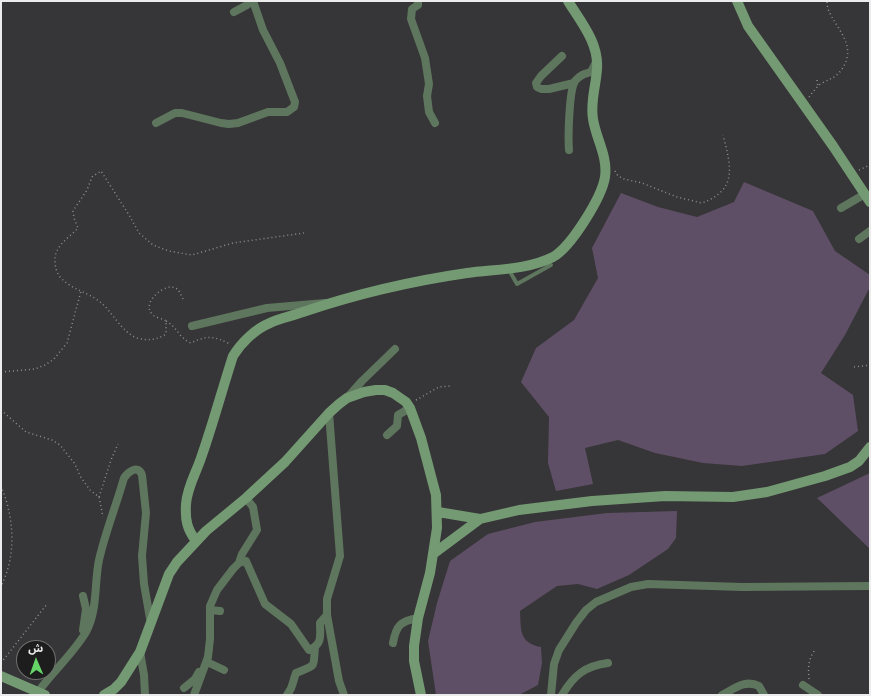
<!DOCTYPE html>
<meta charset="utf-8">
<style>
body{margin:0}
#map{position:relative;width:871px;height:696px;overflow:hidden;background:#363537;font-family:Signika,"Noto Sans Arabic",sans-serif}
canvas{display:block}
.frame{position:absolute;inset:0;border:2px solid #edeced;pointer-events:none}
.north{position:absolute;left:16px;top:640px;width:40px;height:40px;box-sizing:border-box;background:#1d1d1e;border:1px solid #707071;border-radius:50%;rotate:358deg;font-size:11px;font-weight:700;line-height:16px;text-align:center;color:#edeced}
.north::after{content:'';display:block;margin:auto;width:14px;height:18px;background:#65d467;clip-path:polygon(50% 0,100% 100%,50% 72%,0 100%)}
</style>
<div id="map">
<canvas width="871" height="696"></canvas>
<div class="frame"></div>
<div class="north">ش</div>
</div>
<script>
const ctx = document.querySelector('canvas').getContext('2d');
ctx.lineJoin = 'round';
function fill(path, color) {
  ctx.fillStyle = color;
  ctx.fill(path, 'evenodd');
}
function strokePath(path, color, width, dash) {
  ctx.strokeStyle = color;
  ctx.lineWidth = width;
  ctx.lineCap = dash ? 'butt' : 'round';
  ctx.setLineDash(dash || []);
  ctx.stroke(path);
}
const green = new Path2D(`
 M744 182 813 211 835 251 870 275V287L845 335 821 373 853 395 858 431 825 454 742 466 703 463 655 453 618 440 585 448 593 484 556 491 548 463 549 417 521 382 536 348 574 320 598 278 592 248 621 193 658 207 697 217 734 202Z
 M870 473V549L817 498Z
 M677 511 676 538 668 549 629 575 597 589 578 584 557 586 520 611C521 630 519 643 541 647L542 663 538 685 519 695H436L428 641 437 603 450 561 488 534 535 522 607 513Z`);
const path = new Path2D(`
 M817 80 818 87
 M809 97C813 92 817 86 822 83 830 79 837 77 842 69 861 41 826 22 827 1
 M859 170 870 165
 M615 171 618 176 624 179 642 183 677 197 702 203C738 190 731 166 723 135
 M183 299 178 289C175 288 173 287 171 287 161 287 142 303 152 314 155 318 162 318 166 321V334C157 340 148 341 137 338 121 332 113 312 100 302 88 292 72 290 61 278 57 274 55 267 55 261 54 246 69 238 78 228L74 218 73 211 87 190 92 177 101 171 129 215 139 233 153 245 169 251 192 255 233 243 304 233
 M166 321C177 327 180 339 191 343 207 335 214 336 230 344
 M854 367 870 365
 M1 372 35 369 45 365 54 359 67 343 81 291
 M416 400 439 387 450 386
 M1 410 26 432 52 440 60 445 75 464 80 476 90 490 99 497 103 517
 M1 486C14 517 17 555 1 586
 M99 497 111 460 118 444
 M1 663 47 604
 M809 679C808 669 808 659 815 650`);
const lane = new Path2D(`
 M509 270 517 284 551 265`);
const street = new Path2D(`
 M418 1V5L412 9 411 19 425 58 429 84 427 96 429 112 435 123
 M234 12 247 5 251 1
 M562 56 541 76 536 83 537 87 541 89H549L574 83
 M156 123 175 113H182L221 123 229 124 238 123 268 112H287L294 107 295 102 280 63 263 30 253 1
 M569 150C568 138 569 90 575 81 580 75 584 74 591 72L596 62
 M841 208 865 194
 M859 239 870 231
 M192 326 267 308 325 303
 M347 398 362 381 395 349
 M329 413 340 556 327 599V615L339 681 344 695
 M387 435 397 426 398 415 410 408
 M239 563 242 554 257 530 253 507 246 498
 M83 596 86 609 83 630
 M210 610 220 611
 M393 643C396 626 400 621 418 618
 M140 652 144 675 145 695
 M207 662 224 670
 M803 685 818 695
 M184 688 195 679 199 672
 M38 692C53 671 73 654 86 632 98 610 94 584 99 560 105 533 116 506 124 478 128 472 138 464 142 475L146 513 142 556 144 584 151 624
 M194 695 208 657 210 639V606L217 590 233 569 239 563 246 561 265 604 291 624 309 650C323 644 320 636 320 623L327 615
 M287 695C294 686 292 683 296 673 317 664 313 669 315 647
 M551 695 554 664 559 650 576 623 586 610 596 602 631 587 648 584 742 587 870 586
 M562 695C574 675 585 666 608 663
 M722 695C734 689 745 679 759 686L764 695`);
const secondary = new Path2D(`
 M737 1 748 26 833 146 870 202
 M438 512 480 519 519 510 592 501 665 496 733 497 767 492 825 476 850 467 859 461 870 447
 M196 541C187 529 185 520 186 504 187 488 196 473 201 458 213 424 222 390 233 356 241 343 255 329 270 323 280 318 292 316 303 312 356 294 412 281 467 273 496 269 527 270 553 257 571 247 602 197 605 177 608 156 596 139 593 119 590 102 596 86 597 69 599 43 581 22 568 1
 M433 554 480 519
 M1 676 45 695
 M104 695 114 689 121 682 140 652 169 574 177 562 206 531 246 498 285 462 329 413 339 404 347 398 364 392 376 390H385L393 393 406 402 410 408 421 438 436 495 437 528 430 573 418 618 414 646V661L421 695`);
fill(green, '#5f4f66');
strokePath(path, '#908f91', 1.5, [1, 3]);
strokePath(lane, '#5e765d', 4);
strokePath(street, '#5e765d', 8);
strokePath(secondary, '#749a73', 10);
</script>
